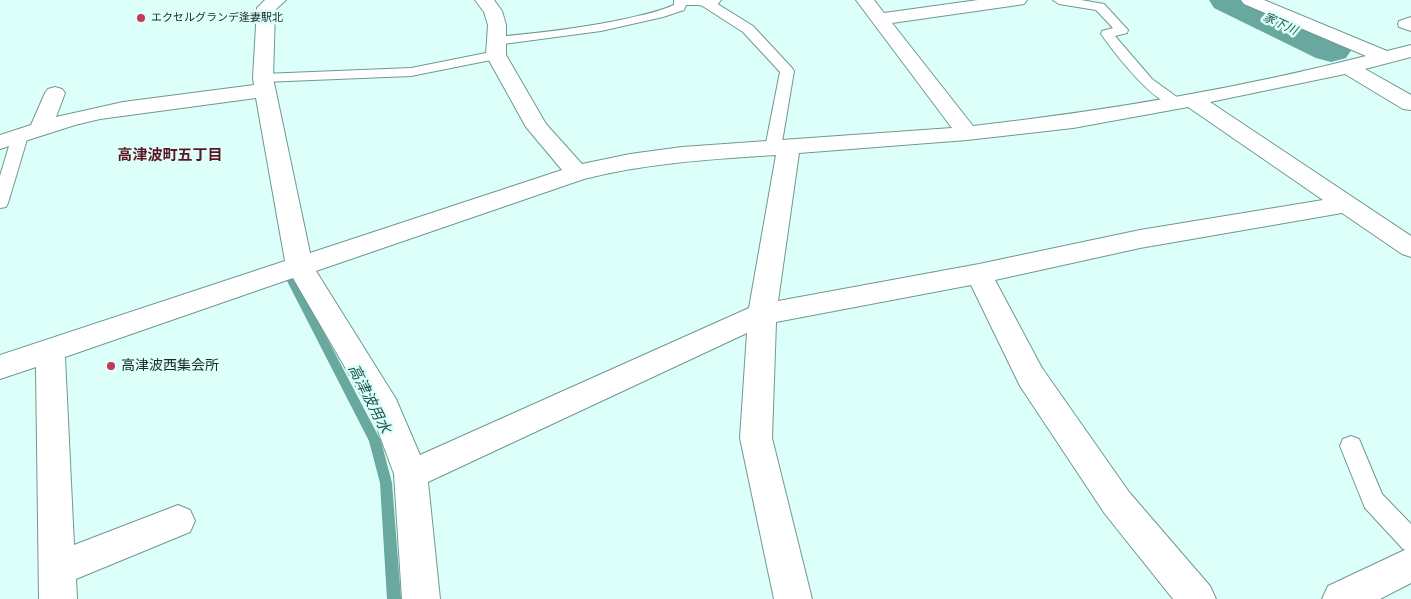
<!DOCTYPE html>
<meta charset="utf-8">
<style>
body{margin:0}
canvas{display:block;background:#ddfff9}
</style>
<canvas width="1411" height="599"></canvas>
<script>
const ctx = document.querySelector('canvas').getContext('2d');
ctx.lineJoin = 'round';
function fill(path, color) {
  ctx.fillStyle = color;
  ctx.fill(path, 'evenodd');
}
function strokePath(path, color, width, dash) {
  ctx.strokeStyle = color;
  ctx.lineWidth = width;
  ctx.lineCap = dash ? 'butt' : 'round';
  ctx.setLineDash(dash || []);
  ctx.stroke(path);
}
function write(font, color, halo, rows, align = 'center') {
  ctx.font = font + ' "PT Sans","Noto Sans JP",sans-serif';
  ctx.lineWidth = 5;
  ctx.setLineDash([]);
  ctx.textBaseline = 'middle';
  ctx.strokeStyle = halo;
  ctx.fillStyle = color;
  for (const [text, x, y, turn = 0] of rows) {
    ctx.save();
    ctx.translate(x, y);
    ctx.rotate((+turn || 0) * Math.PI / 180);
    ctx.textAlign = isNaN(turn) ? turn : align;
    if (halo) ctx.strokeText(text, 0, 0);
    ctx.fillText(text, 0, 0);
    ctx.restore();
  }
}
const stream = new Path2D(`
 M292 277 297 281 381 441 392 483 401 599H387L380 483 369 441 287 281Z`);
const river = new Path2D(`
 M1209 0H1259L1346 40 1352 49 1346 58 1331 62 1316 58 1214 8Z`);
const lane = new Path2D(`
 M674 0H711L753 26 792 68 794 71 781 148 778 151H768L765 148 780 72 743 32 701 5H686L684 10 663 17 601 31 496 45 489 41 496 37C539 33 583 28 625 19 642 15 658 12 674 5Z
 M1053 0H1081L1104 4 1128 30 1127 33 1115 36 1152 79 1181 100 1183 103 1181 106C1159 112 1113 51 1101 34L1102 31 1113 28 1096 10 1059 4Z
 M1411 17V31L1399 27 1398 24 1399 21Z
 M496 51 503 55 501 58 411 76 263 82 256 78 263 74 411 68Z
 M20 131 25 133 28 136 8 203 6 207 0 208V176L12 136 15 133Z
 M1351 436 1359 439 1382 494 1411 524V552L1403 549 1365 508 1340 446 1343 439Z`);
const street = new Path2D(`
 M265 0H286L275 10 273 78 310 253 562 170 526 127 486 55 488 25 484 12 475 0H494L502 11 506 25V55L546 124 582 164 630 154 682 147 952 128 856 0H874L884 13 978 0H1027L1024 4 1018 5 892 23 973 126C1105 111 1237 89 1366 56L1244 4 1241 0H1264L1387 51 1411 45V57L1365 69 1411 95V110L1403 109 1345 74 1210 102 1411 236V257L1402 254 1342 213 1140 248 995 280 1042 368 1129 492 1210 586 1216 599H1173L1105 514 1020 386 971 285 776 322 772 438 812 599H774L740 438 747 333 428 482 440 599H402L394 474 371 412 293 278 65 357 74 545 178 505 190 510 195 521 190 532 76 579 77 599H39L36 367 0 379V355L285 261 256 98 100 119 75 125 0 149V135L31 125 45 93 48 89 55 87 62 89 65 93 56 117 123 102 254 85 253 78 257 8ZM1188 107 1323 200 1140 230 979 264 778 301 799 153 967 140 1073 128ZM776 155 749 308 420 455 396 399 316 271 584 179C647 163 712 159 776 155Z
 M696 0H721L718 4 704 6 698 5Z
 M1411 547V583L1380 599H1322L1328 586Z`);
const markers = [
 [141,18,5,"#c63759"],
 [111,366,5,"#c63759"]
];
const farPoinames = [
 ["エクセルグランデ逢妻駅北",151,18]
];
const farWaternames = [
 ["家下川",1280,24,25]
];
const poiNames = [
 ["高津波西集会所",121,366]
];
const neighbourhoodNames = [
 ["高津波町五丁目",170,156]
];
const waterNames = [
 ["高津波用水",369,399,63]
];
fill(stream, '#68a89f');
fill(river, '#68a89f');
strokePath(lane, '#709891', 2);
strokePath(street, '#709891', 2);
fill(lane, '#fff');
fill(street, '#fff');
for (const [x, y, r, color] of markers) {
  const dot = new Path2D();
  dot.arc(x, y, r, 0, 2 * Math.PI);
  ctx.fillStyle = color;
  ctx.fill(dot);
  strokePath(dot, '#ddfff9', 2);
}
write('11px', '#1a2a28', '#ddfff9', farPoinames, 'left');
write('italic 12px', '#205750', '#ddfff9', farWaternames);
write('14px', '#1a2a28', '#ddfff9', poiNames, 'left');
write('bold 15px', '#5c1726', '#ddfff9', neighbourhoodNames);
write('italic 15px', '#205750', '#ddfff9', waterNames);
</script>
